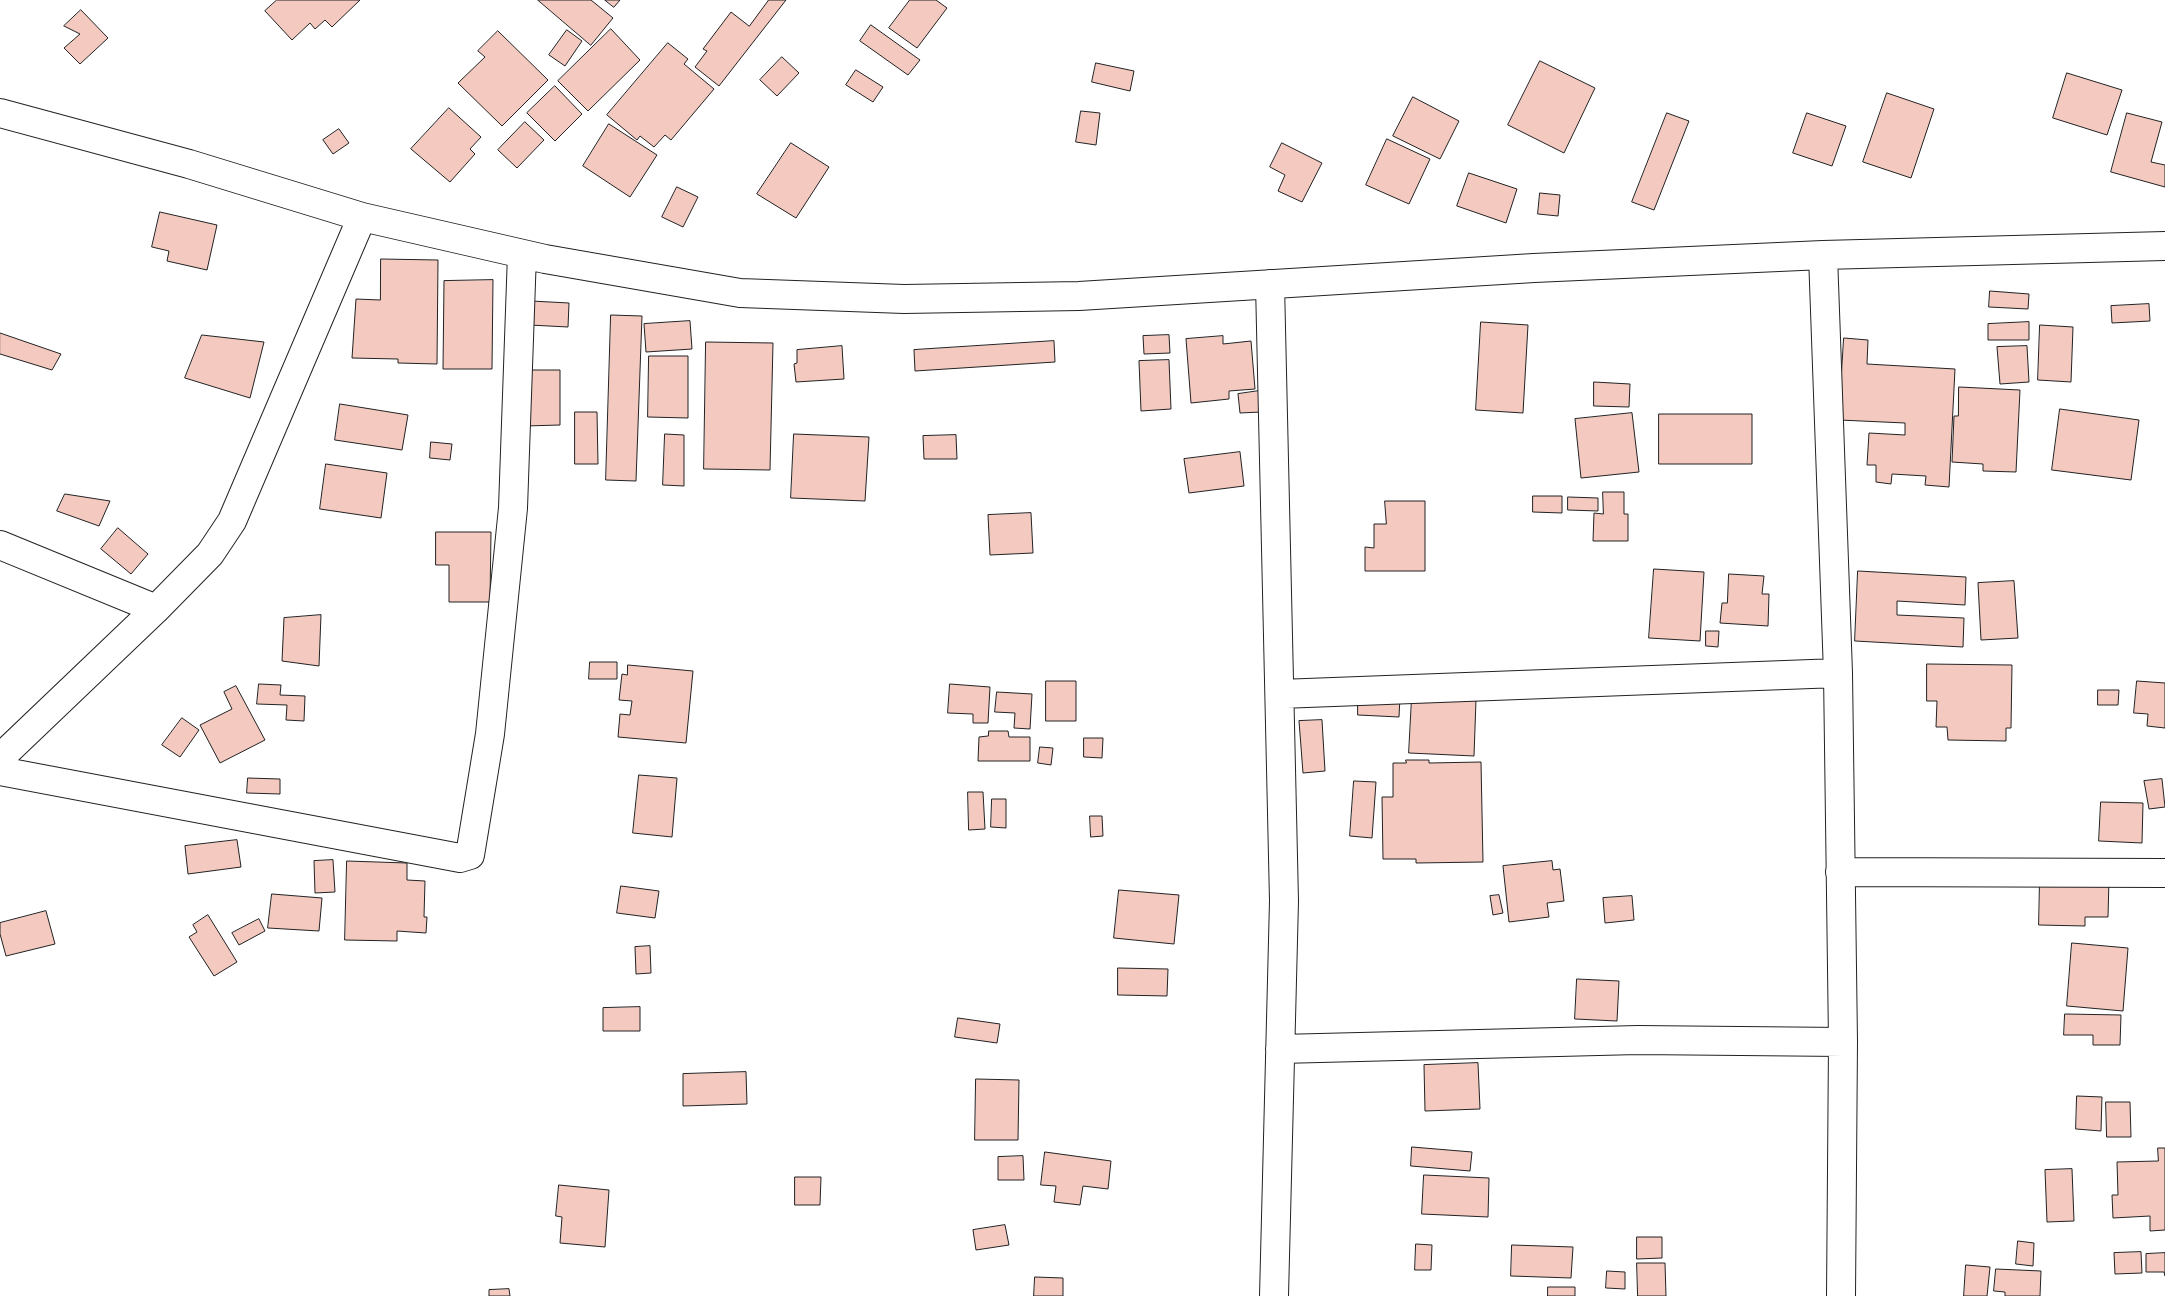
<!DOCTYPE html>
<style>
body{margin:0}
canvas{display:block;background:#fff}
</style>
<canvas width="2165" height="1296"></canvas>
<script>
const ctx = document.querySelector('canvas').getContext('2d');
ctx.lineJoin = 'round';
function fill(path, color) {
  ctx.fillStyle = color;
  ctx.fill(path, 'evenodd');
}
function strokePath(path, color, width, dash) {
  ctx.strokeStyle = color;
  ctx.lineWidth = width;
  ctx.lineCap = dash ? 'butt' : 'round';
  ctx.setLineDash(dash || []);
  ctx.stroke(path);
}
const building = new Path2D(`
 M277 0H360L332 27 325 20 315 29 310 23 292 40 265 11Z
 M538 0H591L613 18 591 45Z
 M605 0H620L614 7Z
 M769 0H786L719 86 695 67 707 51 703 49 731 12 749 26Z
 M910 0H936L947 8 917 48 889 28Z
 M81 10 108 38 80 64 64 48 80 34 64 26Z
 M871 25 920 60 908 75 860 41Z
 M611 29 640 60 588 111 558 81Z
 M567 30 582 41 565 66 549 55Z
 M498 31 548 80 502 126 458 83 485 57 478 51Z
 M668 43 688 59 684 64 714 89 671 140 665 135 654 147 640 136 637 140 607 115Z
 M782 57 799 73 777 96 760 80Z
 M1540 61 1595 88 1564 153 1508 125Z
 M1096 63 1134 71 1130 91 1092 82Z
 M856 70 883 87 873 102 846 85Z
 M2067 73 2122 90 2107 135 2053 118Z
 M555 86 582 114 555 141 527 113Z
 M1887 93 1934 109 1911 178 1863 162Z
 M1413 97 1459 121 1440 159 1393 136Z
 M449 108 481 137 470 149 475 154 450 182 411 149Z
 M1081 111 1100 113 1096 145 1076 142Z
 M1667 113 1689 121 1654 210 1632 202Z
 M1807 113 1846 126 1832 166 1793 153Z
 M2127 113 2162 122 2151 162 2165 165V187L2111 172Z
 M525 122 544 140 517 168 498 150Z
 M609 124 657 155 630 197 583 166Z
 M339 129 349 143 333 154 323 140Z
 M1387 139 1430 159 1409 204 1366 185Z
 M791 143 829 167 796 218 757 194Z
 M1282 143 1322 163 1302 202 1278 191 1285 175 1270 167Z
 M1469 173 1517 189 1506 223 1457 206Z
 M677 187 698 197 683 227 662 217Z
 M1540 193 1560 195 1558 216 1538 214Z
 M160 212 217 225 207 270 167 261 169 251 152 247Z
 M381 259 438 260 437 364 398 363V359L352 358 356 299 380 300Z
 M493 280 492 369H443L444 281Z
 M1990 291 2029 294 2028 309 1989 307Z
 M531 301 569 303 568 327 529 325Z
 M2149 304 2150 321 2112 323 2111 306Z
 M611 315 642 316 636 481 606 480Z
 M690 321 692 349 646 352 644 324Z
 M1481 322 1528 325 1523 413 1476 410Z
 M2029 322V340H1988V324Z
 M2040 325 2073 327 2071 382 2038 380Z
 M0 333 61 354 52 370 0 354Z
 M202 335 264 342 250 398 185 378Z
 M1169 335 1170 353 1144 354 1143 336Z
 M1223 336V344L1251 341 1255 389 1229 391V399L1191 403 1186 339Z
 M1844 338 1868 340 1867 364 1955 369 1949 487 1925 485 1926 476 1892 474 1891 484 1876 482V465H1867L1869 433 1905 435V423L1839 420Z
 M1054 341 1055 362 915 371 914 350Z
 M706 342 773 343 770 470 704 469Z
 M842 346 844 379 796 382 794 364 797 363V350Z
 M2027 346 2029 382 2000 384 1997 347Z
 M649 356H688V418L648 417Z
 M1169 360 1171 409 1141 411 1139 361Z
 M525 370H560V425L525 426Z
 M1594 382 1630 384 1629 407 1594 406Z
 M1959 387 2020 390 2016 472 1983 471V464L1952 462 1954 416H1958Z
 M1259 391 1261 412 1240 413 1238 394Z
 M340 404 408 415 402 450 335 440Z
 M2060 409 2139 420 2131 480 2052 470Z
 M575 412H597L598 464H575Z
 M1632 413 1639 472 1581 478 1575 419Z
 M1659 414H1752V464H1659Z
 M665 434 684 435V486L663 485Z
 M794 434 869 437 865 501 791 498Z
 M956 435 957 459H924L923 436Z
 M431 442 452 444 450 460 430 458Z
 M1240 452 1244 486 1189 493 1184 459Z
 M326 464 387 473 381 518 320 509Z
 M1603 492H1624V514H1628V541H1593L1594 513 1603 514Z
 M65 494 110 501 99 526 57 511Z
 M1533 496H1562V513L1533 512Z
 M1568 497 1598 498V511L1568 510Z
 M1385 501H1425V571H1365V547L1374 548V524H1386Z
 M1031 513 1033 553 990 555 988 515Z
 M118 528 148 554 131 574 101 549Z
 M436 532H491L490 602H449V565H436Z
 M1654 569 1704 572 1700 641 1649 638Z
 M1858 571 1966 577 1965 605 1897 601V615L1964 618 1963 647 1855 641Z
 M1729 574 1764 576 1762 594H1769L1768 626 1720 623 1722 603H1727Z
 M2014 581 2018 638 1981 640 1978 583Z
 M321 615 319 666 282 661 284 618Z
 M1706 631H1719L1718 647 1706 646Z
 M590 662H617V679H589Z
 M1927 664 2012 665 2011 728H2006V741L1948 740 1947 727H1936L1937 701H1927Z
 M628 665 693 671 686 743 618 737 620 714 630 715 632 701 619 700 622 674 627 675Z
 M1046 681H1076V721H1046Z
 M2137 681 2165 683V728L2147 726 2148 714 2134 713Z
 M259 684 281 685 280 695 305 696 304 721 286 720 287 705 257 704Z
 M950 684 990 687 988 723H973V714L948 713Z
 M236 686 265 740 220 763 200 725 232 709 224 692Z
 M2098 690H2119L2118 705H2098Z
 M997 692 1032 694 1030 729 1014 728 1015 713 995 712Z
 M1358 694 1400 697 1399 717 1358 715Z
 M1412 697 1476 700 1474 756 1409 753Z
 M182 718 199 730 180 757 162 745Z
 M1322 720 1325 771 1303 773 1299 721Z
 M989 731H1008L1009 737H1030V761H978L979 737 988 736Z
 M1084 738H1103L1102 758 1084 757Z
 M1040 747 1053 748 1051 765 1038 763Z
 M1406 760H1429V763L1481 762 1483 862 1416 863V859H1383L1382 797H1393V763H1406Z
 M639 775 677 778 672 837 633 833Z
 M248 778 280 779V794L247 793Z
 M2162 779 2165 807 2149 809 2144 781Z
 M1354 781 1376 782 1372 838 1350 836Z
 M968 792H983L985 829 969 830Z
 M992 799H1006V828L991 827Z
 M2101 802 2143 803 2142 843 2099 841Z
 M1090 816H1102L1103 836 1091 837Z
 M237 840 241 867 188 874 185 846Z
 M333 860 335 892 315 893 314 861Z
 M347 861 407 863V880L425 881 424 917H427L426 933 397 931V941L345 940Z
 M1552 861 1553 870 1560 869 1564 901 1547 903 1549 917 1509 922 1503 866Z
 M2040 877 2109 879 2108 917H2085V926L2039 925Z
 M621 886 659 891 655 918 617 913Z
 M1119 890 1179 895 1174 944 1114 938Z
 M272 894 322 898 319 931 268 928Z
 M1499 895 1503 913 1493 915 1490 896Z
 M1632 896 1634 920 1605 923 1603 898Z
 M46 911 55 944 6 956 0 934V923Z
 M208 915 237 962 214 976 189 937 197 932 193 925Z
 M259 919 265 931 239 945 232 933Z
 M2072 943 2128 948 2123 1011 2067 1006Z
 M650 946 651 973 636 974 635 947Z
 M1118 968 1168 969 1167 996 1118 995Z
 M1577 979 1619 981 1617 1021 1575 1019Z
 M640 1007V1031H603V1008Z
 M2065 1014 2121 1015 2120 1045H2093V1035H2064Z
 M958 1018 1000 1024 997 1043 955 1037Z
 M1478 1063 1480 1109 1425 1111 1424 1065Z
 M746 1072 747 1104 683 1106V1074Z
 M976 1079 1019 1080 1018 1140H975Z
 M2077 1096 2102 1097 2101 1131 2076 1129Z
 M2106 1102H2130L2131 1137H2107Z
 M1412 1147 1472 1152 1470 1171 1411 1166Z
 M2158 1148H2165V1230L2150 1231V1216L2113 1218 2112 1195H2118L2117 1162 2158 1161Z
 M1045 1152 1111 1161 1108 1189 1083 1186 1080 1205 1054 1202 1056 1186 1041 1185Z
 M1023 1156 1024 1180H998V1157Z
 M2072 1169 2074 1221 2047 1222 2045 1170Z
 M1424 1175 1489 1178 1488 1217 1422 1214Z
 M795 1177H821L820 1205H795Z
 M559 1185 609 1190 605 1247 560 1243 562 1217 556 1216Z
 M1005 1225 1009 1245 976 1250 973 1230Z
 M1637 1237H1662V1258L1637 1259Z
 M2018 1241 2034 1243 2033 1266 2016 1264Z
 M1416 1244 1432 1245 1431 1270H1415Z
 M1512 1245 1573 1247 1571 1278 1511 1276Z
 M2141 1252 2142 1273 2115 1274 2114 1253Z
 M2165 1253V1276L2164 1272H2146V1254Z
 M1637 1263H1665L1666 1296H1638Z
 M1966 1265 1990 1267 1987 1296H1964Z
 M1996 1269 2041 1271 2040 1296H2005V1292L1994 1291Z
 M1607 1271 1625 1272V1289L1606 1288Z
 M1035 1277 1063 1278V1296H1034Z
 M1548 1287H1575V1296H1548Z
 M509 1289 510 1296H489V1290Z`);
const minor = new Path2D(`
 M0 113 189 164 362 217 545 259 740 293 904 299 1079 296 1534 268 1823 255 2165 246
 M1823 255 1838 673 1843 1042 1841 1296
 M1270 284 1284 901 1274 1296
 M0 545 156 609
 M1280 694 1838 673
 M0 758 156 609 210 554 232 521 362 217
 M0 771 460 858 470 855 490 734 513 508 522 254
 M1840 872 2165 873
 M1280 1049 1638 1040 1843 1042`);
fill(building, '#f3c9c0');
strokePath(building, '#222', 1);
strokePath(minor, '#222', 30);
strokePath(minor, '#fff', 28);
</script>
